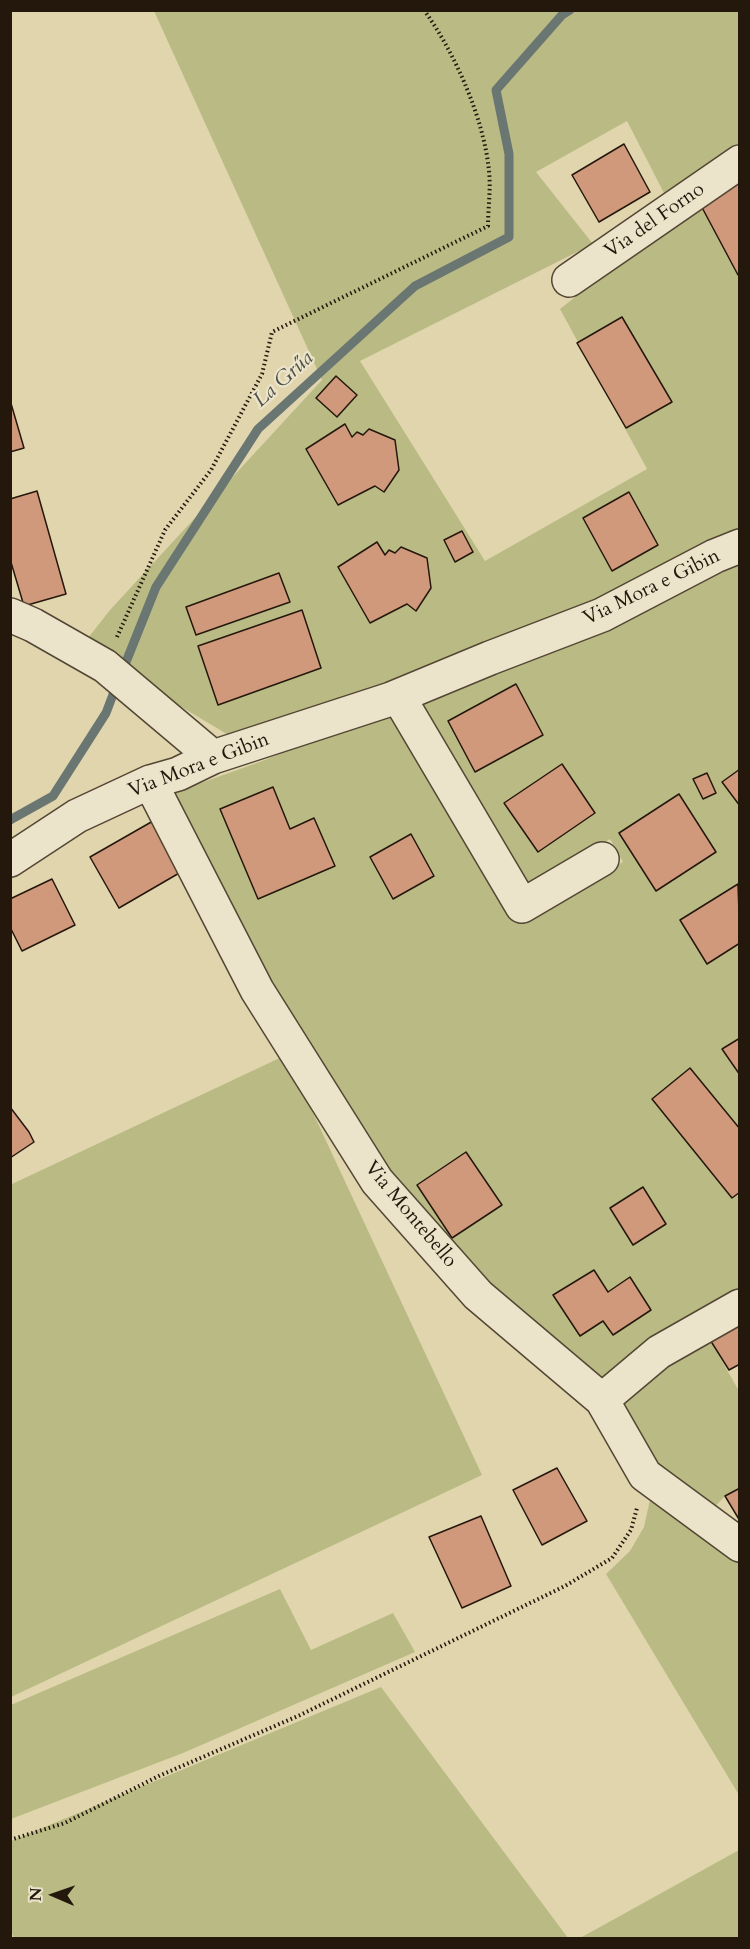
<!DOCTYPE html>
<meta charset="utf-8">
<style>
body{margin:0}
#map{position:relative;width:750px;height:1949px;overflow:hidden;background:#e0d5ad;font-family:Cardo,serif}
canvas{display:block}
.frame{position:absolute;inset:0;border:12px solid #24170c;pointer-events:none}
.north{position:absolute;left:24px;top:1865px;width:60px;height:60px;-webkit-text-stroke:4px #ebe4ca;paint-order:stroke;rotate:272deg;font-size:16px;font-weight:700;line-height:24px;text-align:center;color:#24170c}
.north::after{content:'';display:block;margin:auto;width:21px;height:27px;background:#24170c;clip-path:polygon(50% 0,100% 100%,50% 72%,0 100%)}
</style>
<div id="map">
<canvas width="750" height="1949"></canvas>
<div class="frame"></div>
<div class="north">N</div>
</div>
<script>
const ctx = document.querySelector('canvas').getContext('2d');
ctx.lineJoin = 'round';
function fill(path, color) {
  ctx.fillStyle = color;
  ctx.fill(path, 'evenodd');
}
function strokePath(path, color, width, dash) {
  ctx.strokeStyle = color;
  ctx.lineWidth = width;
  ctx.lineCap = dash ? 'butt' : 'round';
  ctx.setLineDash(dash || []);
  ctx.stroke(path);
}
function write(font, color, halo, rows, align = 'center') {
  ctx.font = font + ' Cardo,serif';
  ctx.lineWidth = 4.5;
  ctx.setLineDash([]);
  ctx.textBaseline = 'middle';
  ctx.strokeStyle = halo;
  ctx.fillStyle = color;
  for (const [text, x, y, turn = 0] of rows) {
    ctx.save();
    ctx.translate(x, y);
    ctx.rotate((+turn || 0) * Math.PI / 180);
    ctx.textAlign = isNaN(turn) ? turn : align;
    if (halo) ctx.strokeText(text, 0, 0);
    ctx.fillText(text, 0, 0);
    ctx.restore();
  }
}
const green = new Path2D(`
 M154 11H739V151L665 195 627 121 536 172 593 244 360 361 485 561 647 469 560 309 698 200 739 177V536L598 607 257 752 81 647 110 610 322 380Z
 M739 559V1296L599 1388 539 1340 385 1180 162 797 265 760 394 703 521 922 623 862 610 839 522 886 414 702Z
 M286 1055 482 1475 11 1697 10 1185Z
 M707 1335 739 1391V1488L725 1496 706 1516 669 1489 616 1411 650 1366Z
 M651 1495 739 1559V1795L606 1574 630 1551 644 1527Z
 M280 1589 311 1650 393 1613 415 1652 183 1753 11 1819V1705Z
 M381 1687 568 1938H14L10 1929 11 1841Z
 M739 1850V1938H580L600 1927Z`);
const stream = new Path2D(`
 M122 672 156 587 258 429 415 286 509 237V154L496 90 562 15 570 10
 M10 820 53 796 106 713 117 684`);
const building = new Path2D(`
 M624 144 650 192 599 222 572 175Z
 M740 177V274L738 275 698 200Z
 M622 317 672 402 626 428 577 343Z
 M336 376 357 395 337 417 316 398Z
 M10 400 24 448 10 452Z
 M345 424 352 437 357 432 363 435 369 429 395 440 399 470 384 492 375 486 338 505 306 449Z
 M37 491 66 594 24 606 10 559V499Z
 M629 492 658 545 612 571 583 518Z
 M462 531 473 552 455 562 444 540Z
 M377 542 385 555 389 550 395 553 401 547 427 558 431 588 416 611 407 604 370 623 338 567Z
 M279 573 290 602 196 635 186 607Z
 M302 610 321 668 218 705 198 646Z
 M516 684 543 735 475 772 448 721Z
 M562 764 595 813 538 852 504 803Z
 M740 769V806L722 782Z
 M707 773 716 793 703 799 693 779Z
 M273 787 290 829 314 818 335 866 258 899 220 809Z
 M679 794 716 852 656 891 619 833Z
 M153 821 181 872 119 908 90 857Z
 M411 834 434 876 393 899 370 857Z
 M52 879 75 925 22 951 10 927V899Z
 M738 884 740 943 707 964 680 920Z
 M740 1038V1075L722 1049Z
 M690 1068 740 1129V1192L732 1198 652 1099Z
 M10 1107 29 1132 34 1142 10 1158Z
 M466 1152 502 1205 452 1238 417 1185Z
 M643 1187 666 1224 633 1245 610 1208Z
 M594 1270 608 1292 630 1277 651 1310 613 1335 603 1321 580 1336 553 1295Z
 M734 1319 740 1328V1364L729 1370 707 1335Z
 M557 1468 587 1521 542 1545 513 1490Z
 M740 1488V1521L725 1496Z
 M481 1516 511 1586 462 1608 429 1537Z`);
const path = new Path2D(`
 M117 637 165 530 211 470 262 374 272 332 488 226C488 208 491 189 489 171 484 119 455 53 424 10
 M10 1840 65 1823 161 1775 298 1716 565 1586 612 1558 631 1530 637 1508`);
const minor = new Path2D(`
 M569 280 740 162
 M10 615 33 625 105 666 213 757
 M398 696 522 906 602 859
 M150 782 257 990 377 1181 478 1295 602 1400 645 1475 740 1545
 M10 860 77 816 150 782 178 774 213 757 391 699 490 658 602 615 715 556 740 546
 M602 1400 659 1352 740 1306`);
const streetNames = [
 ["Via del Forno",655,221,-35],
 ["Via Mora e Gibin",652,588,-26],
 ["Via Mora e Gibin",199,766,-21],
 ["Via Montebello",410,1215,50]
];
const waterNames = [
 ["La Grűa",284,380,-42]
];
fill(green, '#babb84');
strokePath(stream, '#6a7671', 9);
fill(building, '#d1997b');
strokePath(building, '#24170c', 1.5);
strokePath(minor, '#534634', 36);
strokePath(path, '#24170c', 4, [1.5, 3]);
strokePath(minor, '#ebe4ca', 33);
write('20px', '#24170c', '#ebe4ca', streetNames);
write('italic 21px', '#4d4f47', '#ebe4ca', waterNames);
</script>
